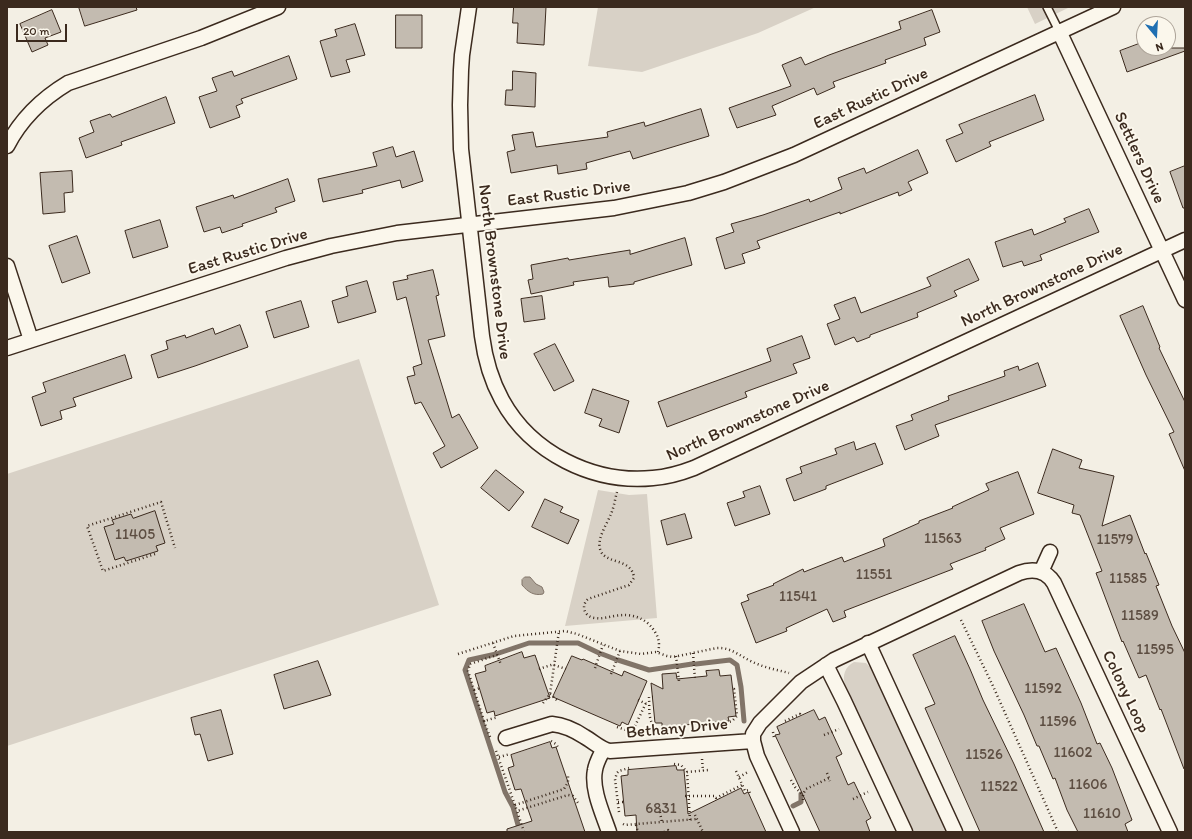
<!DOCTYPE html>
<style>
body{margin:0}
#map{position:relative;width:1192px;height:839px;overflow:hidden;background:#f3efe4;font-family:Itim,sans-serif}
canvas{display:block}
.frame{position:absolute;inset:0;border:8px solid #3b2a1e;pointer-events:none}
.north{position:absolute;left:1136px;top:16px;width:40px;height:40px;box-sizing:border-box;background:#fbf7ec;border:1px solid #aea59a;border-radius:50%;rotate:162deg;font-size:11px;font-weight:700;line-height:16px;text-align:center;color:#3b2a1e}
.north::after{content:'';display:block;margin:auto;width:14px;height:18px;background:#1f6fb2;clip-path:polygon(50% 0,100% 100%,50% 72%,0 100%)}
.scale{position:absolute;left:16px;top:24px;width:51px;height:18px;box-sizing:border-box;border:2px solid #3b2a1e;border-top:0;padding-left:5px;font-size:12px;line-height:14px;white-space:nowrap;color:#3b2a1e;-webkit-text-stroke:3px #fbf7ec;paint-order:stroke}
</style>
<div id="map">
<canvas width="1192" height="839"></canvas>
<div class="frame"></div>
<div class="north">N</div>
<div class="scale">20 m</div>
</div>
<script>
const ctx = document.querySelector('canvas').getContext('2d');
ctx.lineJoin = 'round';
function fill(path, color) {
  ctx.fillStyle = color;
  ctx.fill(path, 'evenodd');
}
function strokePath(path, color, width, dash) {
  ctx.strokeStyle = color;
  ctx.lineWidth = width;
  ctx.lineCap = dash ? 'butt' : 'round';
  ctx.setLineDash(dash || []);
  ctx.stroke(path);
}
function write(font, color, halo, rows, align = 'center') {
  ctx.font = font + ' Itim,sans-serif';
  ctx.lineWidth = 4;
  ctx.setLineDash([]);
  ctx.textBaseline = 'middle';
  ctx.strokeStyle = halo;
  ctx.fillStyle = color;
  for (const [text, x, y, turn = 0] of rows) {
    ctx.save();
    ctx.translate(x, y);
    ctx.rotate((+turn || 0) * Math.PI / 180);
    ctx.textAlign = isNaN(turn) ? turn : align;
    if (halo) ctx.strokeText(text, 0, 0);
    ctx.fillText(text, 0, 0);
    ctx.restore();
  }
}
const green = new Path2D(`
 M598 7H816L758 33 642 72 588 66Z
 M1027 7H1070L1035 24Z
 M359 359 439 605 7 746V474Z
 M598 490 629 495 647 494 657 618 565 626Z
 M854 662 866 663 872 669 948 832H913L845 685C842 675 845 667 854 662Z`);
const water = new Path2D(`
 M525 577H530L536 584 542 587 544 592 543 594C534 596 528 592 522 585V580Z`);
const stream = new Path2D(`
 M559 643H578L599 653
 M499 653 529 643H556
 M496 654 469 660 465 670 505 792 513 807 520 832
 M602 654 615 659
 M618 660 649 670 676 666
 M696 664 730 660 737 665 741 687 744 721
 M679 666 692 664
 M793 806 801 802V794`);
const building = new Path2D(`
 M79 7H136L137 10 85 26Z
 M514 7H546L544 45 517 43 518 23H513Z
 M52 10 61 32 45 38 48 45 32 52 20 24Z
 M932 10 940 32 924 38 926 45 885 60 886 63 833 82 835 87 817 95 814 88 772 106 776 115 737 128 729 108 791 86 782 65 801 57 805 65 829 55 901 29 899 22Z
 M396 15H422V48H396Z
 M355 24 365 55 346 60 350 72 331 77 320 41 337 36 335 30Z
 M1144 42V48H1185V51L1127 72 1120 51Z
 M289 56 297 79 241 99 243 103 236 106 240 117 210 128 199 97 217 91 212 78 232 71 234 76Z
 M513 71 536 73 535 107 505 105 506 90H512Z
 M1035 95 1044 120 989 142 991 146 956 162 946 140 963 133 959 125Z
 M166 97 175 123 121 142 122 145 86 158 79 138 94 132 90 121 110 114 112 117Z
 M701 109 709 136 633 159 630 151 586 163 587 169 558 174 557 165 511 173 507 152 515 150 512 135 533 132 536 147 608 137 607 132 644 122 645 126Z
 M393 147 396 157 414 151 423 181 402 188 400 180 362 190 363 193 323 202 318 179 377 166 373 153Z
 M918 150 928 173 908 182 912 190 899 196 898 192 840 214V212L757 241 760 248 742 254 745 263 725 269 716 238 734 232 731 224 763 215 809 199 810 202 842 189 838 178 864 168 866 173Z
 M1185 166V208H1183L1170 172Z
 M72 171 73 192 64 193 65 212 43 214 40 173Z
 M288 179 295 201 275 208 277 212 242 224 243 226 222 233 220 227 204 232 196 207 233 195 234 198Z
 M1089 209 1099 232 1040 255 1042 260 1024 266 1022 261 1003 267 995 242 1032 229 1034 235 1066 222 1064 219Z
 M160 220 168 247 133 258 125 231Z
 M77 236 90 273 62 283 49 246Z
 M685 238 692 265 634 282V284L609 287 608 277 573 282 574 285 531 294 528 280 533 279 531 265 568 258 569 260 630 250V254Z
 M969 259 979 280 954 291 957 296 917 313 918 317 870 335V337L857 342 854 337 835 345 827 324 840 319 834 305 855 297 861 313 931 286 927 278Z
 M433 270 439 295 436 296 445 336 428 340 452 418 459 414 478 448 441 468 433 453 445 446 421 402 415 404 407 377 415 375 413 367 422 364 406 297 397 300 393 282 408 279 407 276Z
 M367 281 376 312 338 323 332 301 348 296 346 287Z
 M542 296 545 319 524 322 521 299Z
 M301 301 309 327 274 338 266 312Z
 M1143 306 1160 347 1159 348 1185 402V471L1169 434 1174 432 1146 375 1120 316Z
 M240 325 248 347 195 366 158 378 151 355 168 349 166 341 185 335 186 338 213 328 215 334Z
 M802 336 810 358 793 364 797 373 745 392 747 397 667 427 658 402 771 361 767 349Z
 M555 344 574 381 554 391 534 354Z
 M125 355 132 378 73 398 76 406 60 411 62 419 41 426 32 397 46 392 43 383Z
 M1038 363 1046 386 935 425 939 436 905 450 896 426 913 420 911 415 949 400 948 396 1005 376 1004 371 1018 366 1019 370Z
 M593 389 629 401 619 433 599 426 602 419 585 413Z
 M854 442 856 450 875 443 883 464 826 486V489L794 501 786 479 802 473 800 467 837 454 835 449Z
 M1053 449 1082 460 1079 468 1114 476 1102 526 1130 515 1145 554 1146 553 1159 585 1156 586 1172 626 1185 653V768L1184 769 1161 709 1160 710 1146 675 1139 678 1123 641 1122 642 1096 573 1102 571 1080 515 1072 513 1074 505 1038 493Z
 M496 470 524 492 509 511 481 488Z
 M1018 472 1034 514 1000 528 1005 539 985 548 986 550 950 564 953 569 844 611 846 617 833 622 827 609 786 628 787 631 756 643 741 603 749 600 747 595 774 585 773 584 803 569 804 572 842 557 844 562 885 546 883 539 919 523V521L953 508 952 507 989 490 986 484Z
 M760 486 770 514 735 526 727 503 745 497 743 492Z
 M545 499 563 507 560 512 579 520 568 544 532 527Z
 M155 511 165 543 156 546 158 551 126 561 124 557 115 560 104 527 114 524 112 520 131 514 133 518Z
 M685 514 692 538 667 545 661 521Z
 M1024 604 1045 652 1056 648 1081 703 1097 744 1100 743 1112 768 1132 820 1125 824 1128 832H1078L1067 810 1055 778 1053 779 1039 746H1037L1024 715 994 651 982 621Z
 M955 636 970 669 983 700 1014 764 1044 832H980L925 708 935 704 913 655Z
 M522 652 524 658 535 655 550 698 495 716 494 711 487 713 475 674 486 671 485 666Z
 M572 656 582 660 583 659 622 676 624 671 647 681 628 725 622 722 620 726 553 697Z
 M318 661 331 695 284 709 274 675Z
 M719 670 720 676 731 675 736 716 728 717 729 721 662 727V723H655L651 683 663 689 662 674 676 673 677 679 707 676 706 671Z
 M221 710 233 754 208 761 200 734 195 735 191 718Z
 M814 710 819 720 825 717 842 754 836 757 848 785 854 782 871 818 866 821 870 832H820L796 780 775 735 780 734 777 727Z
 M550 742 552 748 556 747 585 832H507V829L532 821 521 789 515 790 508 768 514 766 511 755Z
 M676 766 677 770H684L688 814 741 788 744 794 748 792 766 832H637L636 815 625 816 621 776 628 775V770Z`);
const path = new Path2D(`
 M617 492C615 499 614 507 611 514 607 524 597 538 600 549 604 565 632 557 634 578L629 585 588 599C580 606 585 618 596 618 602 619 608 617 614 616 631 613 646 617 655 632 659 638 660 645 658 652
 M155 554 103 571 87 526 161 502 175 548
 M961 620 993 686 1058 832
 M493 643 501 665
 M693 653 695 680
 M458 654 514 636 565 631 577 634 620 651 641 654 656 652 667 656 673 657 717 648C732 647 742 658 755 663 766 668 778 670 789 673
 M676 656 679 681
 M554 665 566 669
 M595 668 603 645
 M539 669 554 664
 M611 674 620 651
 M474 690 480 688
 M550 694 559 702
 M653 697H649C650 710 646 729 664 729
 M638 700 649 705
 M543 703 550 694 559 631
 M484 721 468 671 470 664 497 655
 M785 721 800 714 801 717
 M726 723 732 721 737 716 734 689H732
 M617 727 626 730 634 728 646 703
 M773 732 774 738
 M824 735 839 729
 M490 737 484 721 498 717
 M551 741 556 744 559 749
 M496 751 517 811
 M499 757 510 754
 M702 759 703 771
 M674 764 681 765 687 772
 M736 771 745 791 749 790 750 794
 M827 773 829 778
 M739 777 748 772
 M791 780 795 787 802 794
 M685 796H715L716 798 742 785
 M853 799 868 792
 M803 800V794L806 789 829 778 830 781
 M618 802H624
 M515 805 564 789 568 782V776
 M619 812 615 779 617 773 619 771 629 768
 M660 812 662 823
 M695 815 703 832
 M690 820 687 772 709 770
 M623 824 625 825 697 819
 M636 825 638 832
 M524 832 517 811 568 795 573 796 578 803
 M664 832 668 830 669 832`);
const lane = new Path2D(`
 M1047 7 1059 31`);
const street = new Path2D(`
 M469 7 462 55 461 70 460 105 461 149 482 336C485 359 491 380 502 400 531 453 593 484 653 478 667 477 681 473 694 468L1185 240
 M1059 31 1185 300
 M7 146C21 119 43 98 68 83L201 38 278 7
 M7 266 31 340
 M7 348 286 258 331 246 397 233 614 208 688 193 724 182 794 155 1113 7
 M1041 572 1050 552
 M868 643 955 832
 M826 665 844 701 905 832
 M506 738 552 724C563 725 576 731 585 737 594 742 600 749 610 751L753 741V734L760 723 801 682 834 660 1019 573C1033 568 1046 570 1054 583L1170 832
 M753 741 757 756 792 832
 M603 750C600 756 596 763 595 770 591 789 603 814 609 832`);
const numberNames = [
 ["11405",135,535],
 ["11563",943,539],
 ["11579",1115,540],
 ["11551",874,575],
 ["11585",1128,579],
 ["11541",798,597],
 ["11589",1140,616],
 ["11595",1155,650],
 ["11592",1043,689],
 ["11596",1058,722],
 ["11602",1073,753],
 ["11526",984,755],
 ["11606",1088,785],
 ["11522",999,787],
 ["6831",661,809],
 ["11610",1102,814]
];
const streetNames = [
 ["East Rustic Drive",871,99,-25],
 ["Settlers Drive",1139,158,65],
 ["East Rustic Drive",569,194,-7],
 ["East Rustic Drive",248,252,-17],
 ["North Brownstone Drive",494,272,83],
 ["North Brownstone Drive",1042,286,-25],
 ["North Brownstone Drive",748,421,-24],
 ["Colony Loop",1125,692,65],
 ["Bethany Drive",677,729,-5]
];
fill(green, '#d8d1c6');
fill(water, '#afa69a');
strokePath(water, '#817468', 1);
strokePath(stream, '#817468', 5);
fill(building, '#c3bbb0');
strokePath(building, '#3b2a1e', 1);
strokePath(lane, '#3b2a1e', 10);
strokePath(street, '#3b2a1e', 17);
strokePath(path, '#3b2a1e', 2.5, [1, 3]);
strokePath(lane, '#fbf7ec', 7);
strokePath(street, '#fbf7ec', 14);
write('15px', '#5d4e42', null, numberNames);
write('17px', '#3b2a1e', '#fbf7ec', streetNames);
</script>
